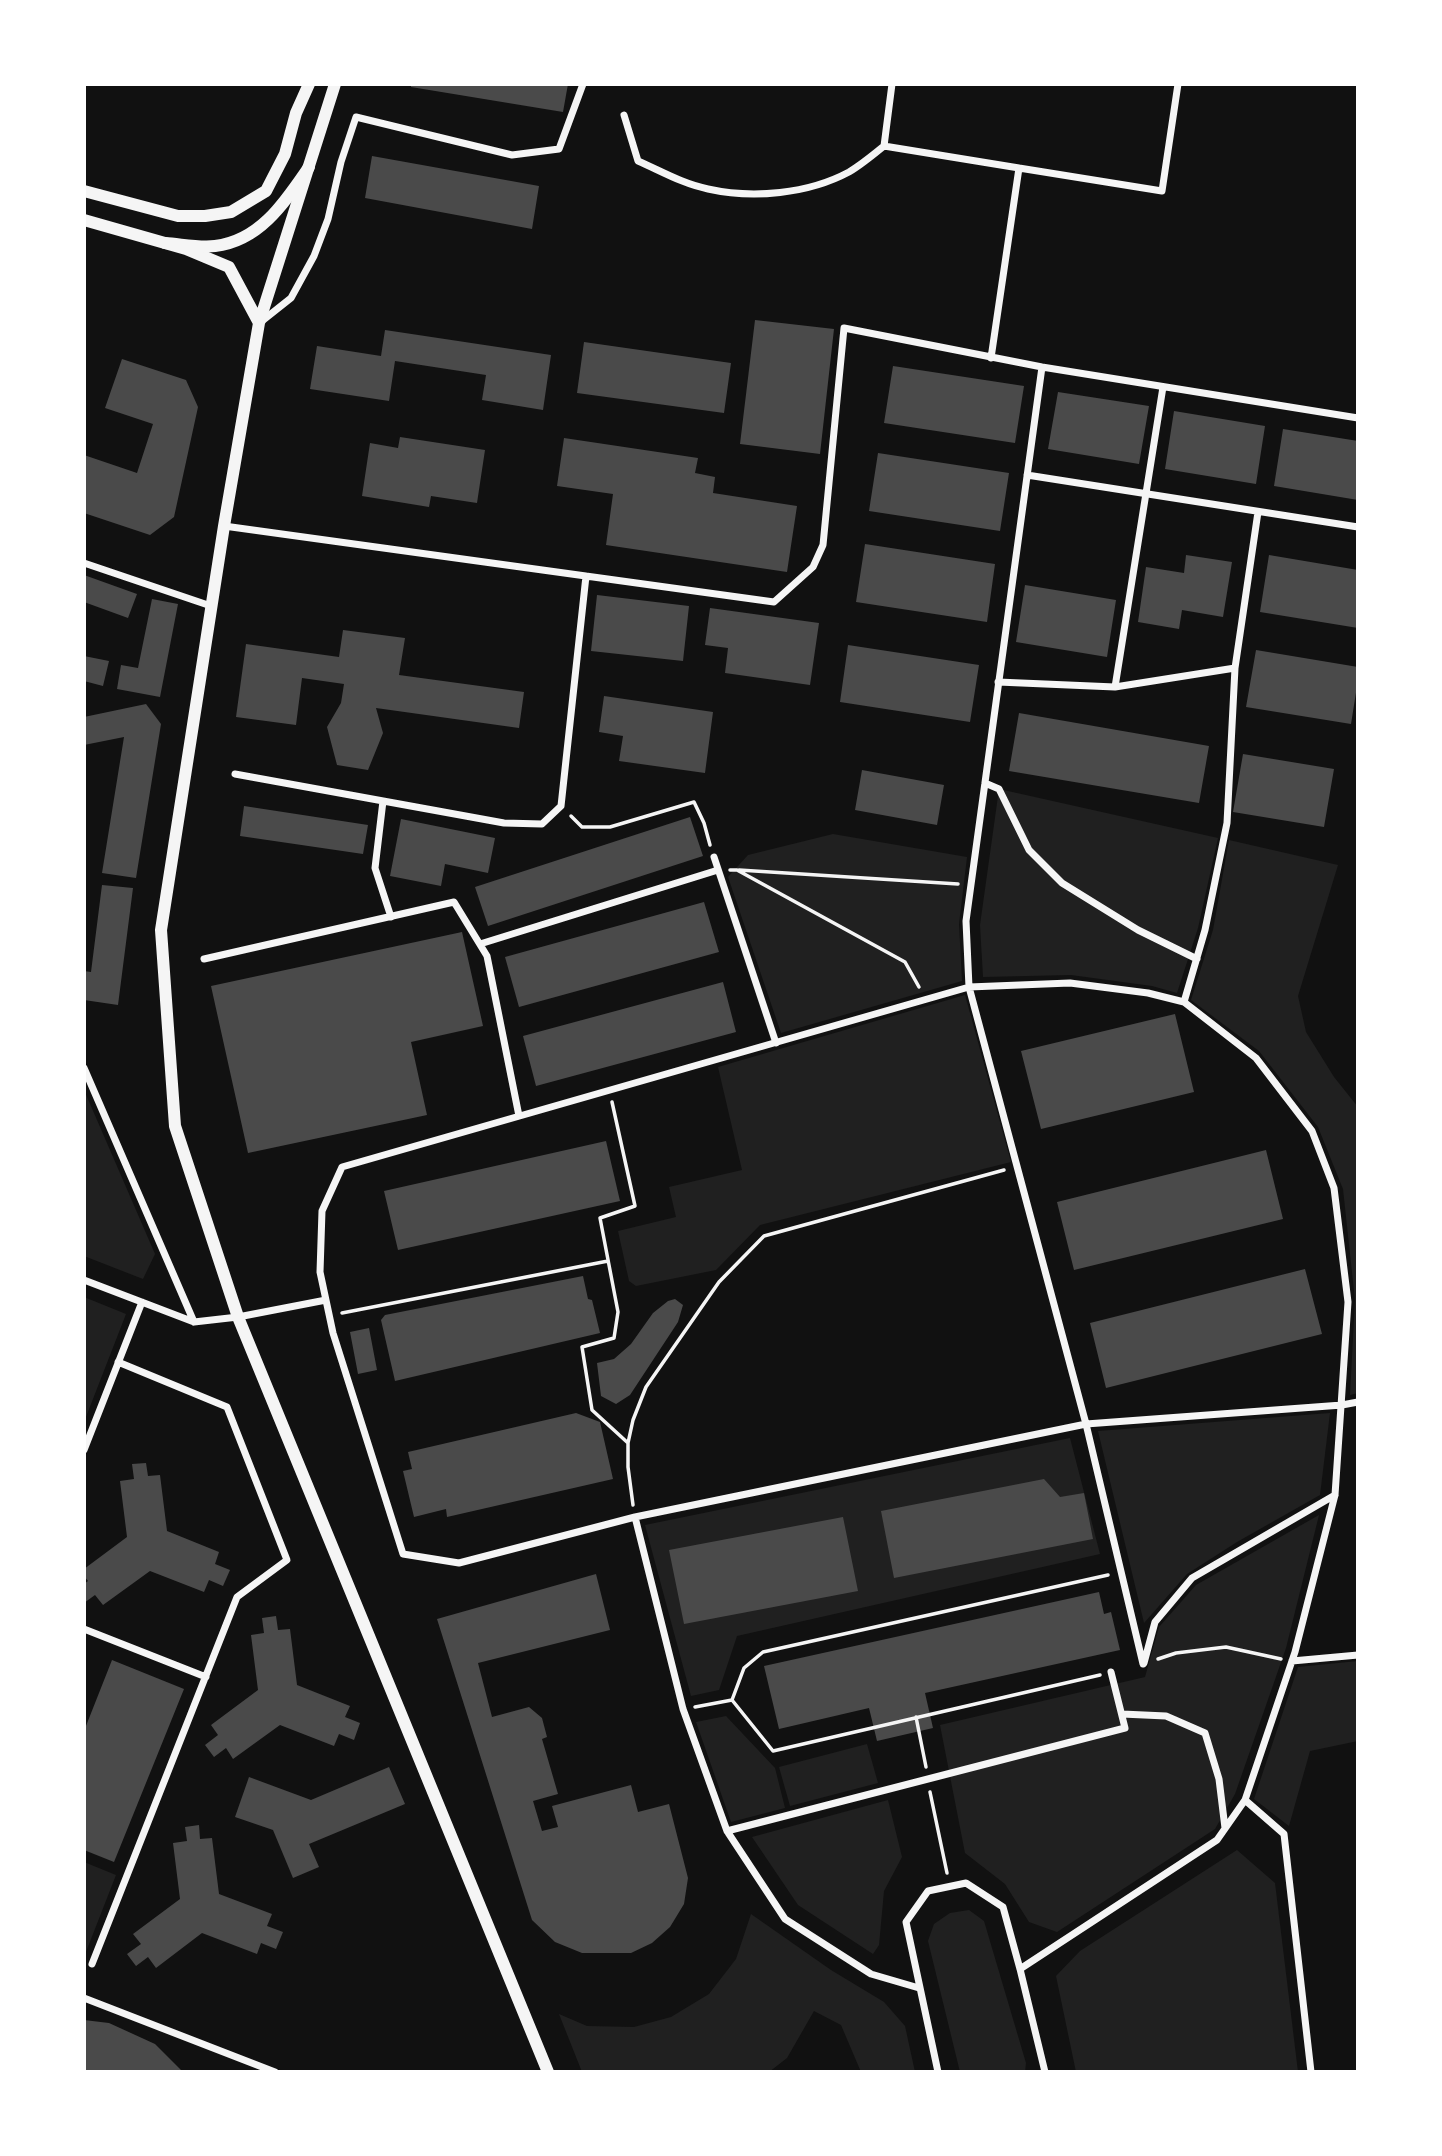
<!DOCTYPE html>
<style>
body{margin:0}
#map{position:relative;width:1442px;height:2156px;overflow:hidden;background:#111;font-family:"Source Sans 3",sans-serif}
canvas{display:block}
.frame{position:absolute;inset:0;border:86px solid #fff;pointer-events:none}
</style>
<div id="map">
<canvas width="1442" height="2156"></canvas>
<div class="frame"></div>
</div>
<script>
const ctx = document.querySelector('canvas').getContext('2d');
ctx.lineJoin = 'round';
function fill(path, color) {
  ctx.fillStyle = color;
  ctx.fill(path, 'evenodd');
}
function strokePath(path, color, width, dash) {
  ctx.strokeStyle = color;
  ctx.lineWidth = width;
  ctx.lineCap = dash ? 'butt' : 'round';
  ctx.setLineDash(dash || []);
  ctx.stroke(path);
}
const green = new Path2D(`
 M999 789 1218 838 1198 928 1177 993 1152 986 1071 975 983 977 980 925Z
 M833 834 967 857 959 924 962 981 781 1033 728 877 748 855Z
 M1229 840 1338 865 1298 996 1306 1032 1334 1077 1358 1107V1393L1350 1395 1355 1300 1343 1189 1318 1127 1259 1051 1191 1000 1213 930Z
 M965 995 1011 1162 760 1225 716 1270 636 1286 629 1281 618 1231 676 1217 669 1187 742 1170 718 1067Z
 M84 1090 155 1254 143 1279 84 1256Z
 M84 1297 126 1314 84 1422Z
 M1330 1413 1320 1495 1237 1542 1187 1574 1144 1623 1098 1431Z
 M1070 1438 1100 1554 737 1636 719 1690 691 1696 645 1525Z
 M1319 1515 1286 1648 1235 1794 1215 1829 1057 1932 1029 1922 1005 1884 965 1853 940 1725 1145 1677 1159 1627 1196 1585Z
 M1358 1661V1741L1310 1751 1289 1826 1254 1799 1298 1667Z
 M726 1716 775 1768 785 1808 731 1822 696 1722Z
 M867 1744 878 1783 790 1806 779 1767Z
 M888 1800 902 1857 884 1891 879 1945 873 1954 798 1905 752 1837Z
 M1237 1850 1275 1883 1298 2072H1076L1056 1976 1080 1951Z
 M84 1862 116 1875 84 1957Z
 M969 1910 984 1921 1026 2063 1025 2072H960L928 1941 934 1924 950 1913Z
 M751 1914 831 1970 884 2002 905 2026 915 2072H861L841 2025 814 2011 787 2058 769 2072H582L559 2014 587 2026 634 2027 671 2017 709 1994 736 1959Z`);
const building = new Path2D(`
 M411 84H568L563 112 411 87Z
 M372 156 539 186 532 229 365 198Z
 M755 320 834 329 820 454 740 444Z
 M385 330 551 355 543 410 482 400 486 375 395 361 389 401 310 389 317 346 381 356Z
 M584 342 731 363 724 413 577 393Z
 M122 359 186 380 198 407 174 517 150 535 84 513V455L137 473 153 424 105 408Z
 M893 366 1024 386 1015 443 884 423Z
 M1058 392 1149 406 1139 464 1048 449Z
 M1174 411 1265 426 1256 484 1165 469Z
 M1283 429 1358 441V500L1274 486Z
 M400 437 485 450 477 503 431 496 429 507 362 496 370 443 398 448Z
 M564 438 698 458 695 473 715 477 713 493 797 506 787 572 606 545 613 494 557 486Z
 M878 453 1009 473 1000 531 869 511Z
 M865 544 995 564 987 622 856 602Z
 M1186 555 1232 562 1223 617 1182 610 1179 629 1138 622 1146 567 1184 573Z
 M1269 555 1358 570V628L1260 612Z
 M84 575 137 594 128 618 84 602Z
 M1025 585 1116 600 1107 657 1016 642Z
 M597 595 689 606 683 661 591 651Z
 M152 599 178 604 160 697 117 689 121 665 138 668Z
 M710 608 819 623 810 685 725 673 728 648 705 645Z
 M343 630 405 638 399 675 524 692 519 728 376 708 383 733 368 770 337 765 327 727 341 703 344 684 302 678 296 725 236 717 246 644 339 657Z
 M848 645 979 665 970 722 840 702Z
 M1256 650 1358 667V680L1351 724 1246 707Z
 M84 656 109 661 103 686 84 681Z
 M604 696 713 712 705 773 619 761 623 736 599 732Z
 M146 704 161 724 136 878 102 873 124 737 84 745V717Z
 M1019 713 1209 746 1199 803 1009 771Z
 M1243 754 1334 769 1324 827 1233 812Z
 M862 770 944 785 937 825 855 810Z
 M244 806 368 825 363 854 240 836Z
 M690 817 703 856 488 926 475 887Z
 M401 819 495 838 488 873 445 864 441 886 390 876Z
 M102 885 133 888 118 1005 84 1000V971L91 972Z
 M704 902 719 952 519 1007 505 957Z
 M462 932 483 1026 411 1042 427 1115 248 1153 211 986Z
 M723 982 736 1032 536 1086 523 1036Z
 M1175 1014 1194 1092 1041 1129 1021 1051Z
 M606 1141 620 1201 398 1250 384 1191Z
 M1266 1150 1283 1219 1074 1270 1057 1202Z
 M1305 1269 1322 1334 1106 1388 1090 1323Z
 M583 1276 588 1299 592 1300 600 1333 395 1381 381 1320 385 1315Z
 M675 1299 683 1305 678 1322 630 1395 616 1404 601 1396 597 1363 614 1359 631 1344 653 1313 668 1301Z
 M369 1328 377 1370 358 1374 350 1332Z
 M576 1413 600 1422 613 1479 447 1517 446 1509 414 1517 403 1471 412 1469 408 1452Z
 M146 1463 148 1476 160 1475 167 1531 219 1552 215 1564 230 1570 223 1586 209 1580 204 1592 150 1571 103 1605 95 1595 84 1603V1584L88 1581 84 1576V1569L127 1537 120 1481 134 1479 132 1464Z
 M1044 1479 1060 1497 1084 1493 1093 1539 894 1578 881 1511Z
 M843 1517 858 1591 684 1624 669 1550Z
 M596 1574 610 1630 478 1663 492 1717 529 1707 542 1718 547 1737 542 1739 558 1794 533 1801 542 1831 558 1827 552 1806 631 1785 638 1812 669 1804 688 1878 684 1904 670 1927 652 1943 631 1953H582L555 1942 532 1920 437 1619Z
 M1099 1592 1104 1614 1111 1612 1120 1650 925 1693 933 1728 877 1741 869 1708 779 1729 764 1666Z
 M276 1616 278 1630 290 1629 297 1685 350 1706 345 1717 360 1723 354 1740 339 1734 334 1746 280 1725 233 1759 226 1748 214 1757 205 1745 218 1735 211 1725 258 1690 251 1635 264 1633 262 1618Z
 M112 1660 184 1689 114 1862 84 1850V1731Z
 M389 1767 405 1804 309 1844 319 1867 293 1878 273 1830 235 1817 249 1777 311 1800Z
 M199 1825 200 1839 212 1838 219 1894 272 1914 267 1926 283 1932 276 1949 261 1943 257 1954 202 1933 156 1968 148 1957 136 1966 127 1954 141 1944 133 1934 180 1899 173 1843 187 1841 185 1827Z
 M84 2020 109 2023 155 2044 183 2072H84Z`);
const path = new Path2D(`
 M571 816 582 827H610L694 802 704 823 710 845
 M730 870H737L905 962 919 987
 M739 870 958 884
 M612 1102 635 1206 600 1218 618 1312 614 1338 582 1347 592 1410 628 1443
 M342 1313 608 1261
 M633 1505 628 1467V1443L633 1420 646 1387 719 1282 764 1236 1004 1170
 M1158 1659 1176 1653 1226 1647 1281 1659
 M732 1700 773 1751 1100 1675
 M695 1707 732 1700 744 1668 763 1652 1108 1575
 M916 1717 926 1767
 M930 1792 947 1873`);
const minor = new Path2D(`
 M892 84 884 146 1019 168
 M624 115 638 161C661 171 683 184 708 189 753 199 808 194 849 172 861 165 873 155 884 146
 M262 321 291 298 314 256 328 219 341 162 356 117 512 155 559 149 583 84
 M991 358 1019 168 1162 191 1178 84
 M1042 367 966 921 969 987 1086 1424 1143 1664
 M1027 475 1358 527
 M224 526 774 602 813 567 823 545 844 328 1042 367 1358 418
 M84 563 211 606
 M1235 668 1258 512
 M998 682 1115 687 1235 668 1227 823 1205 930 1184 1002
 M1115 687 1163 387
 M235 774 504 823 542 824 561 806 586 576
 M985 783 999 789 1029 850 1062 883 1138 930 1197 959
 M383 801 375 868 391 917
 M714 857 776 1043
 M480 944 718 870
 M204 959 454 902 487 956 519 1116
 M84 1068 194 1322
 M84 1280 194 1322 238 1317 326 1300
 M84 1450 142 1302
 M635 1517 683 1709 727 1831 785 1919 871 1974 919 1988
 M84 1629 206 1677
 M1292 1661 1358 1655
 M1144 1663 1155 1622 1192 1578 1335 1495
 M1122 1714 1166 1716 1205 1733 1219 1779 1225 1828
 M1245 1800 1284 1834 1311 2072
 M727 1831 1125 1728 1111 1672
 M92 1964 237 1597 287 1560 227 1407 118 1362
 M1020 1969 1217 1840 1245 1800 1295 1652 1335 1495 1348 1302 1334 1188 1312 1131 1256 1058 1184 1002 1148 993 1070 983 969 987 342 1167 322 1211 320 1272 333 1333 403 1554 459 1563 635 1517 1086 1424 1342 1405 1358 1402
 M84 1998 275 2072
 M938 2072 906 1922 928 1891 966 1883 1003 1907 1020 1969 1045 2072`);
const tertiary = new Path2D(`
 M335 84 259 323 224 526 161 930 175 1126 238 1317 548 2072
 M84 220 186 249 229 267 259 323`);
const secondary = new Path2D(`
 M84 191 178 216H205L231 212 266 191 285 154 296 113 309 84
 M165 243C181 244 199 248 215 246 260 241 285 202 309 167`);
fill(green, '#202020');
fill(building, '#4a4a4a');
strokePath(path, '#f5f5f5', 3.5);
strokePath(minor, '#f5f5f5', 7);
strokePath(tertiary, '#f5f5f5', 12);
strokePath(secondary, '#f5f5f5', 12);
</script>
